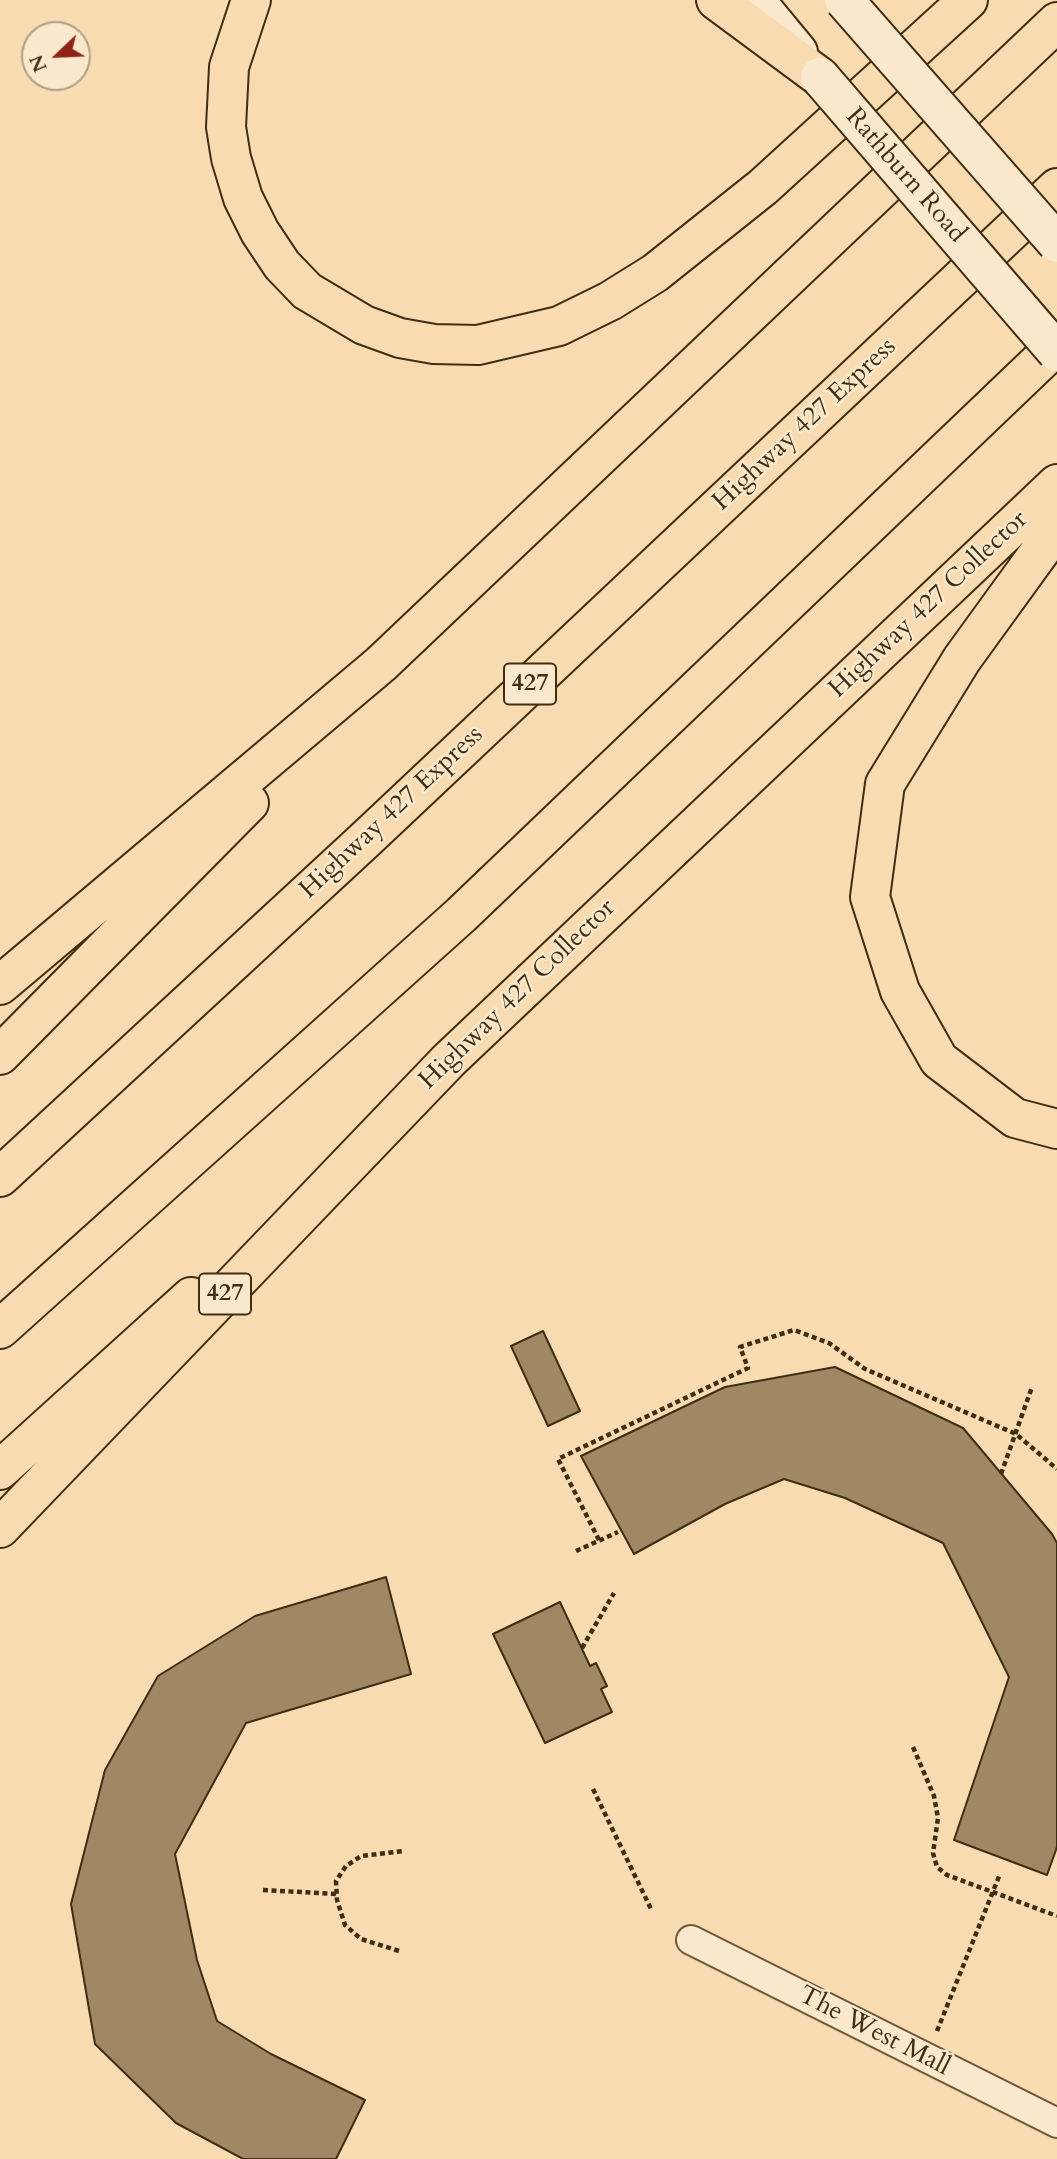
<!DOCTYPE html>
<html>
<head>
<meta charset="utf-8">
<style>
	body { margin:0 }
	#map { position:relative; width:1057px; height:2159px; overflow:hidden; background:#f8dbb0; font-family:Cardo,serif }
	canvas { display:block }
	.north { position:absolute; left:21px; top:21px; width:70px; height:70px; box-sizing:border-box; background:#fae8cc; border:2px solid #b09e82; border-radius:50%; rotate:247deg; font-size:19px; font-weight:700; line-height:28px; text-align:center; color:#402e12 }
	.north::after { content:''; display:block; margin:auto; width:24px; height:32px; background:#8f2418; clip-path:polygon(50% 0,100% 100%,50% 72%,0 100%) }
</style>
</head>
<body>
<div id="map">
<canvas width="1057" height="2159"></canvas>
<div class="north">N</div>
</div>
<script>
const c = document.querySelector('canvas').getContext('2d');
c.lineJoin = 'round';
function fillPath(path, color) {
  c.fillStyle = color;
  c.fill(path, 'evenodd');
}
function poly(rows) {
  const path = new Path2D();
  for (const r of rows) {
    path.moveTo(r[0], r[1]);
    for (let i = 2; i < r.length; i += 2) path.lineTo(r[i], r[i + 1]);
  }
  return path;
}
function trace(path, color, width, dash) {
  c.strokeStyle = color;
  c.lineWidth = width;
  c.lineCap = dash ? 'butt' : 'round';
  c.setLineDash(dash || []);
  c.stroke(path);
}
function drawText(font, color, halo, rows, align = 'center') {
  c.font = font + ' Cardo,serif';
  c.lineWidth = 5;
  c.setLineDash([]);
  c.textBaseline = 'middle';
  c.strokeStyle = halo;
  c.fillStyle = color;
  for (const [text, x, y, turn = 0] of rows) {
    c.save();
    c.translate(x, y);
    c.rotate((+turn || 0) * Math.PI / 180);
    c.textAlign = isNaN(turn) ? turn : align;
    if (halo) c.strokeText(text, 0, 0);
    c.fillText(text, 0, 0);
    c.restore();
  }
}
const building = poly([
	[543,1331,580,1411,548,1426,511,1346,543,1331],
	[835,1367,963,1428,1052,1534,1057,1543,1057,1847,1047,1875,954,1840,1009,1677,943,1543,845,1498,784,1479,725,1504,634,1554,581,1456,725,1387,835,1367],
	[386,1577,411,1674,246,1723,175,1854,197,1960,217,2021,271,2054,365,2100,336,2159,243,2159,176,2123,95,2044,71,1904,105,1770,158,1676,255,1616,386,1577],
	[560,1602,590,1666,596,1663,607,1686,601,1689,612,1712,545,1743,493,1634,560,1602]
]);
fillPath(building, '#a08864');
trace(building, '#402e12', 2);
const street = poly([
	[691,1940,1057,2123]
]);
const secondary = poly([
	[755,0,798,52]
]);
const highway = poly([
	[251,0,229,67,226,127,231,158,243,198,260,232,282,265,307,291,364,325,400,338,434,344,478,345,559,326,610,301,655,273,763,187,968,0],
	[716,0,820,77],
	[1057,528,962,659,885,784,870,897,900,991,939,1060,1015,1118,1057,1129],
	[0,985,381,664,1057,22],
	[0,1055,249,803],
	[0,1177,366,839,1057,188],
	[0,1329,461,915,1057,345],
	[0,1470,191,1297],
	[0,1528,449,1060,1057,484]
]);
trace(street, '#6e593a', 32);
trace(secondary, '#402e12', 42);
trace(highway, '#402e12', 42);
trace(poly([
	[1001,1474,1032,1387],
	[599,1540,558,1459,748,1368,740,1347,794,1330,829,1343,865,1369,1016,1434,1057,1469],
	[576,1551,618,1532],
	[582,1648,614,1593],
	[913,1747,934,1796,938,1818,933,1853,937,1867,947,1875,1057,1916],
	[593,1789,651,1909],
	[263,1890,337,1894],
	[399,1951,361,1939,345,1925,337,1900,336,1881,346,1866,361,1856,403,1851],
	[937,2031,1000,1874]
]), '#402e12', 4.5, [5, 3.5]);
trace(street, '#fae8cc', 28);
trace(secondary, '#fae8cc', 38);
trace(highway, '#f8dbb0', 38);
const secondaryBridge = poly([
	[844,0,1057,243],
	[820,77,1057,352]
]);
trace(secondaryBridge, '#402e12', 42, []);
trace(secondaryBridge, '#fae8cc', 38);
for (const [x, y, w] of [
	[530,684,52],
	[225,1294,52]
]) {
  const box = new Path2D();
  box.roundRect(x - w / 2, y - 20.5, w, 41, 5);
  c.fillStyle = '#fae8cc';
  c.fill(box);
  trace(box, '#402e12', 2);
}
drawText('bold 24px', '#402e12', null, [
	["427",530,684],
	["427",225,1294]
]);
drawText('26px', '#402e12', '#fae8cc', [
	["Rathburn Road",905,176,49],
	["Highway 427 Express",805,425,-43],
	["Highway 427 Collector",929,605,-43],
	["Highway 427 Express",392,813,-43],
	["Highway 427 Collector",518,995,-44],
	["The West Mall",874,2032,27]
]);
</script>
</body>
</html>
